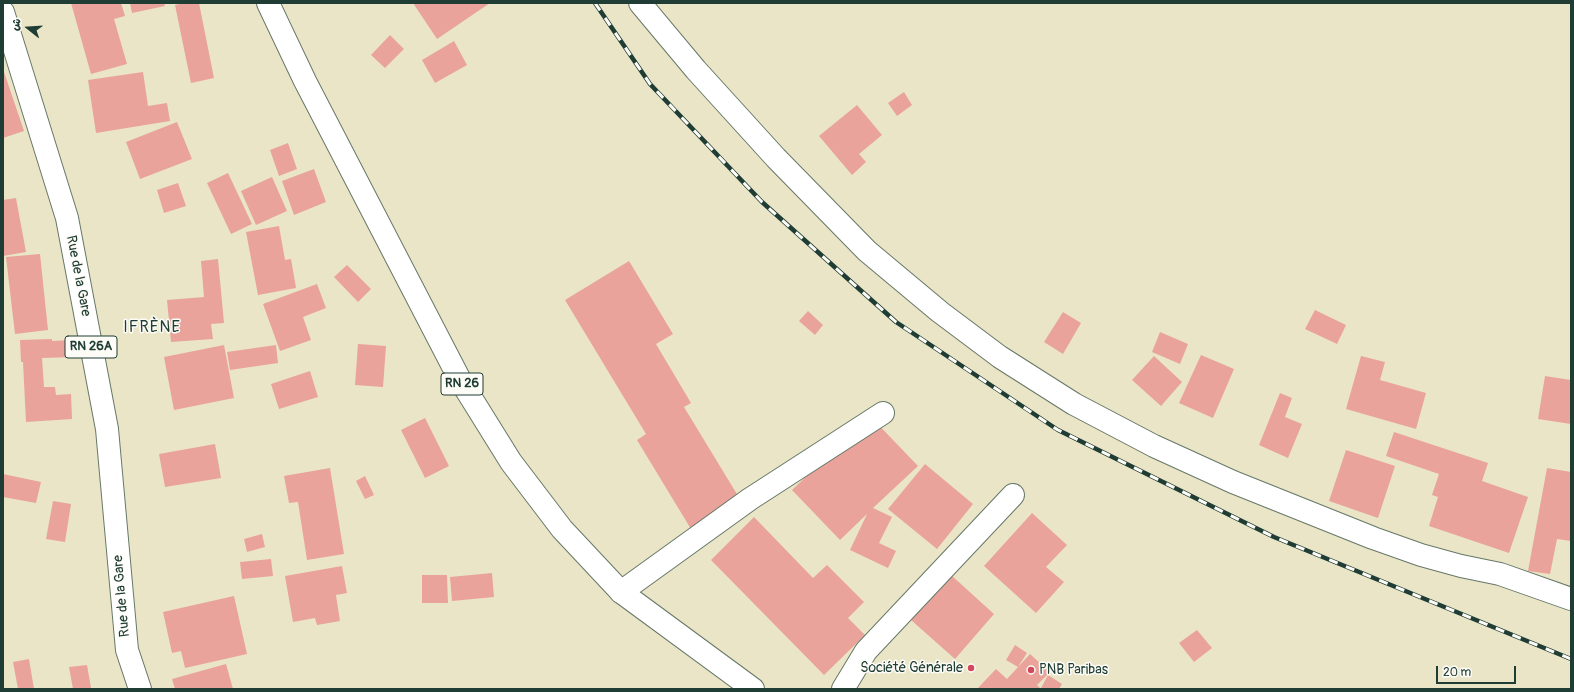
<!DOCTYPE html>
<html>
<head>
<meta charset="utf-8">
<style>
	body { margin:0 }
	#map { position:relative; width:1574px; height:692px; overflow:hidden; background:#eae5c7; font-family:Pangolin,"Playpen Sans Arabic",sans-serif }
	canvas { display:block }
	.frame { position:absolute; inset:0; border:4px solid #1f3d34; pointer-events:none }
	.north { position:absolute; left:8px; top:8px; width:40px; height:40px; -webkit-text-stroke:3px #fdfcf7; paint-order:stroke; rotate:287deg; font-size:11px; font-weight:700; line-height:16px; text-align:center; color:#1f3d34 }
	.north::after { content:''; display:block; margin:auto; width:14px; height:18px; background:#1f3d34; clip-path:polygon(50% 0,100% 100%,50% 72%,0 100%) }
	.scale { position:absolute; left:1436px; top:666px; width:80px; height:18px; box-sizing:border-box; border:2px solid #1f3d34; border-top:0; padding-left:5px; font-size:12px; line-height:14px; white-space:nowrap; color:#1f3d34; -webkit-text-stroke:3px #fdfcf7; paint-order:stroke }
</style>
</head>
<body>
<div id="map">
<canvas width="1574" height="692"></canvas>
<div class="frame"></div>
<div class="north">ش</div>
<div class="scale">20 m</div>
</div>
<script>
const c = document.querySelector('canvas').getContext('2d');
c.lineJoin = 'round';
function fillPath(path, color) {
  c.fillStyle = color;
  c.fill(path, 'evenodd');
}
function poly(rows) {
  const path = new Path2D();
  for (const r of rows) {
    path.moveTo(r[0], r[1]);
    for (let i = 2; i < r.length; i += 2) path.lineTo(r[i], r[i + 1]);
  }
  return path;
}
function trace(path, color, width, dash) {
  c.strokeStyle = color;
  c.lineWidth = width;
  c.lineCap = dash ? 'butt' : 'round';
  c.setLineDash(dash || []);
  c.stroke(path);
}
function drawText(font, color, halo, rows, align = 'center') {
  c.font = font + ' Pangolin,sans-serif';
  c.lineWidth = 3;
  c.setLineDash([]);
  c.textBaseline = 'middle';
  c.strokeStyle = halo;
  c.fillStyle = color;
  for (const [text, x, y, turn = 0] of rows) {
    c.save();
    c.translate(x, y);
    c.rotate((+turn || 0) * Math.PI / 180);
    c.textAlign = isNaN(turn) ? turn : align;
    if (halo) c.strokeText(text, 0, 0);
    c.fillText(text, 0, 0);
    c.restore();
  }
}
fillPath(poly([
	[71,3,121,3,125,16,114,19,127,64,91,74],
	[130,3,164,3,165,6,132,13],
	[184,3,199,3,214,78,191,83,175,5],
	[413,3,490,3,437,39],
	[390,35,404,49,385,68,371,55],
	[454,41,467,65,435,83,422,60],
	[3,69,24,131,3,138],
	[143,72,148,106,167,103,170,121,96,133,88,80],
	[904,92,912,105,897,116,888,103],
	[857,105,882,135,859,154,866,162,852,175,819,136],
	[177,122,192,159,140,179,126,142],
	[288,143,297,169,279,176,270,150],
	[314,169,326,202,294,215,282,181],
	[228,173,252,224,231,234,207,183],
	[272,177,287,211,256,225,241,191],
	[178,183,186,206,164,213,157,190],
	[16,198,26,252,3,256,3,233,4,233,3,200],
	[279,226,285,260,291,259,296,288,258,295,246,232],
	[40,254,48,330,15,334,6,257],
	[218,259,224,323,211,324,213,339,171,342,167,300,204,297,201,261],
	[629,261,673,334,656,344,691,403,684,407,746,509,697,539,637,440,646,434,565,300],
	[347,265,371,289,358,302,334,277],
	[317,284,326,308,303,317,311,340,280,351,263,304],
	[1315,310,1346,325,1337,344,1305,329],
	[808,311,823,325,815,335,799,321],
	[1063,312,1081,323,1063,354,1044,342],
	[1160,332,1188,344,1180,364,1152,352],
	[52,339,52,341,72,340,73,357,42,358,44,387,55,387,56,395,71,394,72,419,26,422,23,362,21,362,20,340],
	[358,344,386,346,383,387,355,385],
	[224,345,234,398,174,410,164,357],
	[276,345,278,363,230,370,227,352],
	[1201,355,1234,369,1213,418,1179,403],
	[1154,356,1182,382,1161,406,1132,380],
	[1361,356,1385,362,1380,380,1426,393,1416,429,1346,409],
	[310,371,318,397,279,409,271,384],
	[1545,376,1571,380,1571,424,1538,419],
	[1280,393,1292,398,1285,417,1302,424,1288,458,1259,445],
	[870,416,918,466,873,508,892,517,879,543,896,551,888,568,850,550,867,514,840,540,792,490],
	[425,418,449,466,425,478,401,430],
	[1394,432,1488,463,1482,481,1528,497,1509,553,1429,526,1438,497,1432,495,1439,474,1386,456],
	[215,444,221,478,165,487,159,454],
	[1346,450,1395,466,1378,518,1329,501],
	[925,464,973,504,937,549,888,509],
	[330,468,344,554,307,560,298,502,289,503,284,476],
	[1547,468,1571,472,1571,541,1557,539,1550,574,1528,571],
	[3,474,41,482,36,503,3,497],
	[365,476,374,495,365,499,356,481],
	[53,501,71,504,65,542,46,539],
	[1032,513,1067,545,1046,567,1064,582,1036,613,984,566],
	[754,517,813,578,827,565,864,602,848,618,865,635,824,675,711,560],
	[262,534,265,547,247,552,244,539],
	[271,559,273,576,242,579,240,562],
	[342,566,347,593,336,595,340,621,317,625,315,618,293,622,285,576],
	[492,573,494,597,452,601,450,577],
	[422,575,447,575,448,603,422,603],
	[951,575,994,614,955,659,911,620],
	[234,596,247,654,185,668,181,651,172,653,163,612],
	[1197,630,1212,648,1194,662,1179,643],
	[1015,645,1027,653,1018,667,1006,660],
	[1030,654,1050,672,1037,685,1041,689,977,689,996,669,1007,679],
	[29,659,34,689,18,689,13,662],
	[226,664,233,689,175,689,172,679],
	[87,665,91,688,73,689,69,667],
	[1048,675,1062,684,1059,689,1043,689,1041,688]
]), '#e9a39b');
const minor = poly([
	[640,3,696,70,776,158,867,251,940,312,1000,357,1074,404,1154,446,1233,482,1373,538,1421,555,1461,566,1500,574,1571,599],
	[621,592,750,499,883,413],
	[843,689,866,651,1013,495]
]);
const major = poly([
	[268,3,305,81,460,380,511,462,562,529,621,592,753,689],
	[3,12,67,218,107,429,127,650,140,689]
]);
trace(minor, '#667867', 24);
trace(major, '#667867', 24);
trace(minor, '#fff', 22);
trace(major, '#fff', 22);
const rail = poly([
	[595,3,650,84,762,202,896,322,1058,430,1274,537,1571,659]
]);
trace(rail, '#1f3d34', 4.5);
trace(rail, '#fdfcf7', 3, [9]);
for (const [x, y, r, color] of [
	[971,668,4,"#d1495b"],
	[1031,670,4,"#d1495b"]
]) {
  const dot = new Path2D();
  dot.arc(x, y, r, 0, 2 * Math.PI);
  c.fillStyle = color;
  c.fill(dot);
  trace(dot, '#fdfcf7', 1.5);
}
for (const [x, y, w] of [
	[91,347,52],
	[462,384,42]
]) {
  const box = new Path2D();
  box.roundRect(x - w / 2, y - 11, w, 22, 3);
  c.fillStyle = '#fdfcf7';
  c.fill(box);
  trace(box, '#1f3d34', 1);
}
drawText('bold 13px', '#1f3d34', null, [
	["RN 26A",91,347],
	["RN 26",462,384]
]);
drawText('14px', '#1f3d34', '#fdfcf7', [
	["Rue de la Gare",78,276,79],
	["Rue de la Gare",122,596,-95]
]);
drawText('14px', '#1f3d34', '#fdfcf7', [
	["Société Générale",963,668],
	["PNB Paribas",1039,670,"left"]
], 'right');
c.letterSpacing = '1px';
drawText('16px', '#1f3d34', '#fdfcf7', [
	["IFRÈNE",152,328]
]);
c.letterSpacing = '0px';
</script>
</body>
</html>
